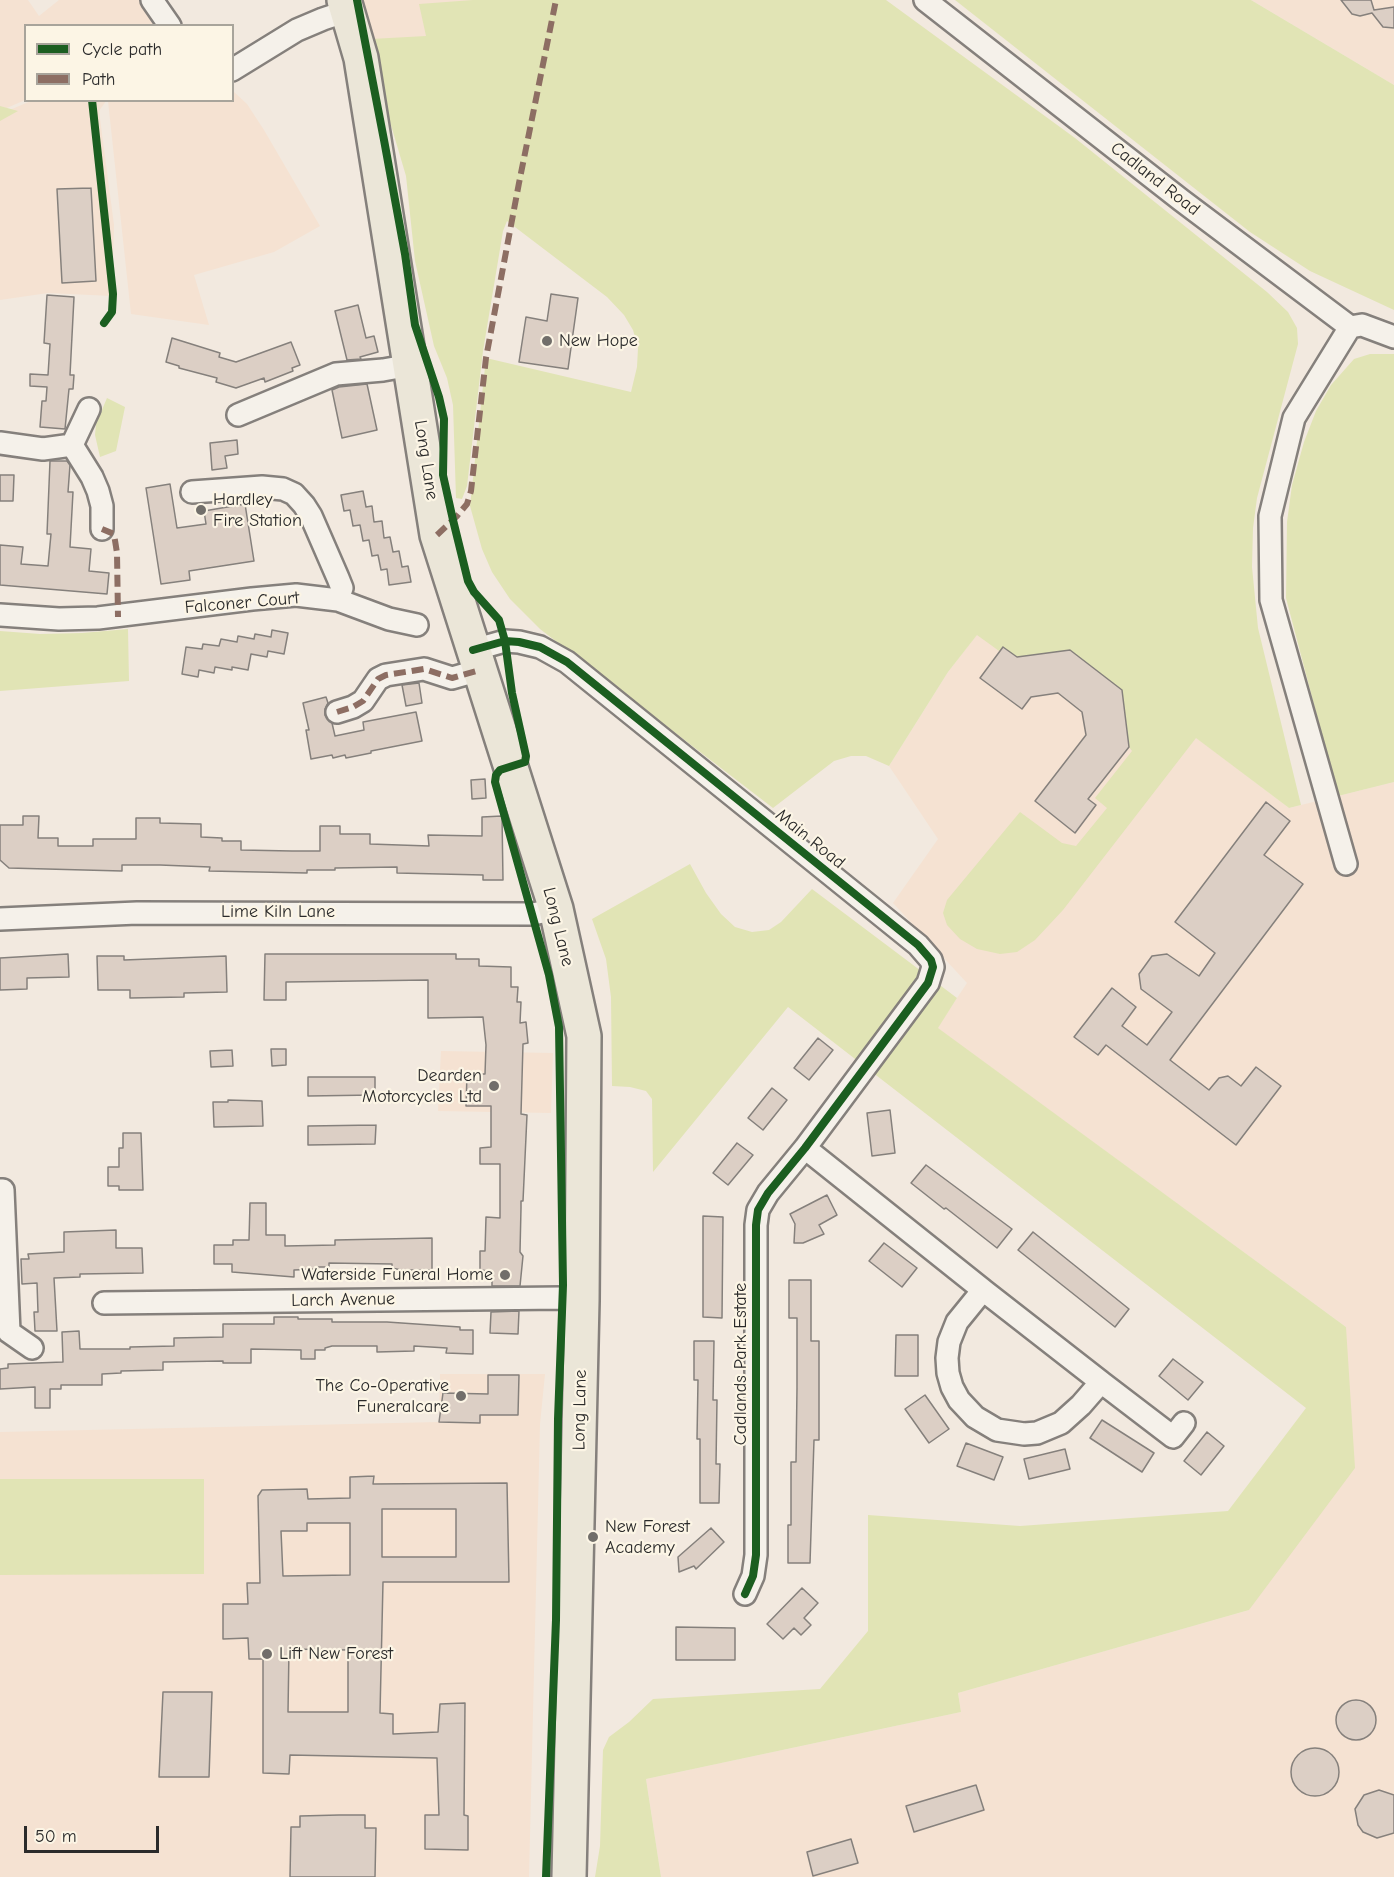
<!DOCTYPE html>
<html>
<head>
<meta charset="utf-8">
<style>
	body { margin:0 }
	#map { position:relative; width:1394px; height:1877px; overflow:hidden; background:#f2e9df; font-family:"Comic Neue",sans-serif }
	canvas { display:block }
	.legend { position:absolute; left:24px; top:24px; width:210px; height:78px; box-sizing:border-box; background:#fcf5e5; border:2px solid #a8a49b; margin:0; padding:8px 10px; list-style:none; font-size:18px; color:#2b2b2b }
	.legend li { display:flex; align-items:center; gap:12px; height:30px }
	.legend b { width:30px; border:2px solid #a8a49b }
	.scale { position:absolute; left:24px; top:1826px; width:135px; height:27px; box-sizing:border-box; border:3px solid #2b2b2b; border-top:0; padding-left:8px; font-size:18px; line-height:21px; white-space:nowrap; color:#2b2b2b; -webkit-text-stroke:4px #fcf5e5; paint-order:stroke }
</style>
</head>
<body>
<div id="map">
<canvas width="1394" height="1877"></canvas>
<ul class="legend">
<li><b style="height:8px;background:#1b5e20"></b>Cycle path</li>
<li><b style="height:8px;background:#8d6e63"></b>Path</li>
</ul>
<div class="scale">50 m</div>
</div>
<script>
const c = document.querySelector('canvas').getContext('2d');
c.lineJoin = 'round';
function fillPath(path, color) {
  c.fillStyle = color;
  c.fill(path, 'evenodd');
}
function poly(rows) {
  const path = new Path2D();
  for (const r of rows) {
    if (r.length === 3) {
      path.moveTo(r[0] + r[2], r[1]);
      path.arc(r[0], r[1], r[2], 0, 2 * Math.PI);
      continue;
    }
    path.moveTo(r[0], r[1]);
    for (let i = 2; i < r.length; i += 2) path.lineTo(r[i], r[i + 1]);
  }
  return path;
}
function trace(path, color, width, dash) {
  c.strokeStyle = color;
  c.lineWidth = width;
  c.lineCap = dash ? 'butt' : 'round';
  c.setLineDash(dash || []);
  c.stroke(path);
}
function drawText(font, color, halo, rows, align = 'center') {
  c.font = font + ' "Comic Neue",sans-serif';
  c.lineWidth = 4.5;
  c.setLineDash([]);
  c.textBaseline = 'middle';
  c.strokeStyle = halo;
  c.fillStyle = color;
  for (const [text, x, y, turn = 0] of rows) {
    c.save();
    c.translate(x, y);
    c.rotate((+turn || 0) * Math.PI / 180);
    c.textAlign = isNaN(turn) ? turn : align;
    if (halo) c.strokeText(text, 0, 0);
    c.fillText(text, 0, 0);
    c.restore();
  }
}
fillPath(poly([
	[0,0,28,0,39,16,59,0,143,0,163,25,26,26,25,100,0,111],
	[363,0,536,0,531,43,371,39],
	[1251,0,1394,0,1394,85],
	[233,91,247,104,264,130,320,226,274,252,194,275,209,325,131,314,108,101,232,100],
	[31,101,106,101,99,111,114,225,112,296,48,293,0,300,0,114],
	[1008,594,1289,808,1394,782,1394,1877,661,1877,646,1779,961,1712,958,1693,1249,1610,1346,1327,937,1028,967,983,893,903,938,839,889,766,948,672],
	[441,1051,553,1053,551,1113,438,1111],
	[440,1374,545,1374,540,1424,529,1877,0,1877,0,1432,439,1422]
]), '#f5e2d2');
fillPath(poly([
	[473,0,886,0,1075,138,1267,292,1288,312,1297,328,1298,344,1257,498,1253,528,1252,567,1258,628,1301,805,1289,808,1196,738,1063,910,1035,940,1017,952,1000,954,977,949,960,939,947,925,943,913,947,900,1020,812,1062,843,1076,846,1107,808,1095,798,1132,751,1129,747,1122,690,1070,650,1013,661,977,635,948,672,889,766,866,756,851,756,834,761,773,808,540,629,510,599,492,572,482,549,470,506,486,358,631,392,637,367,638,348,633,330,624,315,607,297,507,221,503,231,483,351,467,486,462,499,456,498,453,405,447,378,434,346,415,261,406,176,388,115,371,39,426,36,419,4],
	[955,0,1251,0,1394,85,1394,310,1310,271,1250,232],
	[0,106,18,111,0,121],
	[1370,354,1394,354,1394,782,1338,796,1286,598,1287,522,1292,485,1304,442,1316,411,1331,385,1354,359],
	[107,398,125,407,116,451,100,457,95,435,96,424],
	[128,629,129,681,0,691,0,631,40,634,82,633],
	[690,864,706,893,721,914,735,927,752,932,769,930,781,922,812,889,957,998,938,1028,1346,1327,1355,1468,1249,1610,958,1693,961,1712,646,1779,661,1877,595,1877,600,1846,603,1750,609,1737,629,1722,653,1699,820,1689,868,1631,868,1515,1020,1526,1228,1511,1306,1408,788,1007,653,1172,652,1099,646,1091,630,1087,612,1086,611,997,606,959,592,919],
	[0,1479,204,1479,204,1574,0,1575]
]), '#e1e4b5');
const building = poly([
	[1341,0,1371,0,1374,10,1394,7,1394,28,1383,27,1372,13,1360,16,1352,14,1341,0],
	[91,188,96,281,62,283,57,189,91,188],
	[551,294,578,298,568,369,519,362,526,317,547,321,551,294],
	[47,295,74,297,70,375,74,375,73,389,69,389,65,429,40,427,42,401,46,401,47,387,30,386,30,374,48,375,50,344,44,343,47,295],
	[358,305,366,338,374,336,378,352,360,357,361,359,347,360,335,311,358,305],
	[172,338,220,353,219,357,236,362,291,342,300,365,292,368,293,371,265,382,264,378,236,388,216,382,217,378,179,368,179,366,166,362,172,338],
	[367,384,377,430,342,438,332,390,339,387,367,384],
	[237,440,238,454,225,456,227,468,212,470,210,443,237,440],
	[50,461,67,461,70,465,68,492,73,492,70,547,91,549,89,571,109,573,107,594,0,585,0,545,23,547,21,564,48,566,51,534,47,534,50,461],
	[0,475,14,475,13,501,0,501,0,475],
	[170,484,177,528,206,524,204,511,245,504,254,561,189,571,190,580,161,584,146,488,170,484],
	[363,491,366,507,372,506,374,522,382,521,384,538,390,537,393,552,399,551,402,567,408,566,411,582,389,585,387,569,381,570,378,555,372,556,369,540,363,541,360,525,353,526,350,510,344,511,341,495,363,491],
	[272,630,288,633,284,654,268,651,267,657,251,654,248,670,232,667,232,670,215,667,214,673,199,670,198,677,182,674,186,647,202,649,203,644,219,646,221,639,237,642,238,636,254,639,255,634,271,637,272,630],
	[1003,647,1017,657,1070,650,1122,690,1129,747,1088,799,1096,805,1075,833,1035,801,1086,735,1082,712,1058,693,1031,697,1022,709,980,678,1003,647],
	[419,683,422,703,406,706,402,685,419,683],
	[326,697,328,703,325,709,325,715,332,723,335,736,364,730,363,722,416,712,422,741,371,751,371,753,346,758,345,755,333,758,332,755,311,759,306,730,309,730,303,703,326,697],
	[485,779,486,798,472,799,471,780,485,779],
	[1266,802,1290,821,1264,855,1303,884,1170,1060,1209,1090,1219,1078,1228,1076,1241,1086,1256,1067,1281,1086,1236,1145,1106,1045,1098,1055,1074,1037,1112,988,1136,1007,1122,1026,1147,1045,1172,1012,1141,989,1139,974,1152,956,1167,954,1199,976,1215,953,1175,922,1266,802],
	[23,816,39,816,38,838,58,838,58,846,93,846,93,839,136,839,136,818,160,818,160,823,201,824,201,837,222,838,222,841,241,841,241,850,292,851,320,851,320,826,340,826,340,834,370,834,370,844,429,846,428,835,482,836,482,817,502,816,503,880,483,880,483,875,397,873,397,867,335,868,335,870,307,870,307,873,209,871,210,867,160,865,122,865,122,871,9,868,0,860,0,825,23,825,23,816],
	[68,954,69,977,27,978,27,989,0,990,0,958,68,954],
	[265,954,456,954,456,959,479,959,479,966,511,967,511,987,518,987,517,1002,521,1002,520,1023,526,1022,528,1043,523,1044,521,1114,527,1115,523,1201,521,1201,521,1208,520,1252,523,1256,520,1286,492,1286,492,1279,488,1279,489,1271,480,1270,480,1251,485,1251,486,1217,500,1218,500,1164,480,1164,480,1148,491,1147,491,1106,466,1106,467,1074,485,1074,486,1045,483,1017,428,1018,428,980,286,982,286,1000,264,1000,265,954],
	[97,956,124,956,124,960,226,956,227,992,184,993,184,997,130,998,130,990,98,990,97,956],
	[818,1038,833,1050,809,1080,794,1068,818,1038],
	[271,1049,286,1049,286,1065,272,1066,271,1049],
	[232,1050,233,1066,211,1067,210,1051,232,1050],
	[308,1077,375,1077,375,1095,308,1096,308,1077],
	[772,1088,787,1100,763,1130,748,1118,772,1088],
	[228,1100,262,1101,263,1126,214,1127,213,1102,228,1102,228,1100],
	[890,1110,895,1153,872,1156,867,1113,890,1110],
	[376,1125,375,1144,308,1145,308,1126,376,1125],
	[123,1133,141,1133,143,1190,119,1190,119,1186,108,1186,108,1167,119,1167,119,1148,123,1148,123,1133],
	[737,1143,753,1155,728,1185,713,1173,737,1143],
	[926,1165,1012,1229,997,1248,946,1208,944,1209,911,1183,926,1165],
	[827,1195,837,1215,819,1225,824,1234,803,1243,794,1243,795,1224,790,1214,827,1195],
	[250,1203,266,1203,266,1235,285,1235,285,1246,335,1245,335,1240,432,1238,432,1270,401,1270,392,1268,392,1264,329,1263,329,1267,318,1267,318,1269,294,1270,294,1277,232,1272,232,1264,214,1264,214,1245,233,1245,233,1240,249,1240,250,1203],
	[703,1216,723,1217,722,1318,703,1317,703,1216],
	[116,1230,116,1248,142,1248,143,1273,80,1274,80,1277,54,1278,57,1331,35,1331,34,1312,38,1312,37,1283,22,1284,21,1259,29,1259,28,1254,64,1252,64,1232,116,1230],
	[1033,1232,1129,1309,1115,1327,1018,1250,1033,1232],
	[884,1243,917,1268,902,1287,869,1261,884,1243],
	[789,1280,811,1280,811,1341,819,1341,819,1440,814,1440,810,1563,788,1563,788,1525,791,1525,791,1462,796,1462,797,1388,797,1318,789,1318,789,1280],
	[519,1311,518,1334,490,1333,491,1312,519,1311],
	[274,1317,298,1317,298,1319,332,1319,332,1322,387,1322,460,1327,460,1330,473,1330,473,1354,446,1353,447,1348,414,1346,414,1351,377,1352,377,1346,332,1346,325,1348,325,1350,315,1350,315,1359,301,1359,301,1350,251,1349,251,1363,223,1363,223,1361,163,1362,163,1370,121,1371,121,1373,102,1374,102,1385,61,1385,61,1389,50,1389,50,1408,35,1408,35,1387,0,1389,0,1369,8,1368,8,1364,63,1362,62,1332,79,1331,80,1349,130,1349,130,1347,174,1346,174,1338,223,1337,223,1324,274,1324,274,1317],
	[896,1335,918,1335,918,1376,895,1376,896,1335],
	[694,1341,714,1341,713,1400,717,1400,716,1464,720,1464,719,1503,700,1503,700,1439,697,1439,698,1380,694,1380,694,1341],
	[1173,1359,1203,1382,1188,1400,1159,1376,1173,1359],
	[488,1375,519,1375,518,1415,480,1415,480,1423,439,1422,443,1393,488,1394,488,1375],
	[925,1395,949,1429,929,1443,905,1409,925,1395],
	[1102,1420,1154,1453,1142,1472,1090,1438,1102,1420],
	[1207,1432,1224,1446,1201,1475,1184,1461,1207,1432],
	[966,1443,1003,1457,994,1480,957,1466,966,1443],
	[1065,1449,1070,1469,1029,1479,1024,1459,1065,1449],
	[374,1476,373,1484,507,1483,509,1582,383,1582,380,1713,393,1714,393,1734,438,1732,440,1704,465,1703,464,1815,468,1816,468,1850,425,1849,425,1815,439,1815,437,1758,290,1755,289,1774,263,1773,263,1659,249,1659,248,1638,223,1639,223,1604,248,1604,247,1583,260,1583,258,1496,262,1490,307,1489,308,1499,350,1498,350,1477,374,1476],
	[382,1509,456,1509,456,1557,382,1557,382,1509],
	[307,1523,350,1523,350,1575,283,1576,281,1531,307,1531,307,1523],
	[289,1649,348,1650,348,1712,288,1712,289,1649],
	[711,1528,724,1542,696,1569,694,1566,679,1572,678,1557,711,1528],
	[802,1588,818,1603,804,1618,811,1625,801,1635,794,1628,783,1639,767,1624,802,1588],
	[676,1627,735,1628,735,1660,676,1660,676,1627],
	[163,1692,212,1692,209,1777,159,1777,163,1692],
	[1356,1720,20],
	[1315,1772,24],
	[976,1785,984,1810,914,1832,906,1806,976,1785],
	[1379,1790,1394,1795,1394,1833,1377,1838,1363,1832,1358,1825,1355,1809,1364,1795,1379,1790],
	[339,1815,365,1815,365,1828,376,1828,375,1877,290,1877,291,1827,300,1827,300,1816,339,1815],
	[851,1839,858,1863,813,1876,807,1852,851,1839]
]);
fillPath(building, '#dccfc5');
trace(building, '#85807c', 1.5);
const street = poly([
	[152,0,170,26],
	[925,0,1181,200,1350,327,1362,325,1394,337],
	[232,70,297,30,323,19,347,11],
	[89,409,72,445,92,477,98,491,102,506,102,529],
	[238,415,336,374,383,370,411,365],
	[0,443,43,449,72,445],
	[192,492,262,487,283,489,294,494,304,505,311,516,338,578,342,588,338,600],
	[0,615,59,619,98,618,252,599,296,595,338,600,389,619,417,625],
	[473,650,505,641,519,642,540,647,567,662,918,945,931,960,933,967,928,983,805,1148,768,1193,758,1210,756,1225,756,1555,753,1576,745,1594],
	[337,712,353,707,363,701,378,679,386,675,424,669,452,678,480,670],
	[1346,864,1271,600,1270,516,1294,418,1350,327],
	[0,919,137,913,533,914,556,909],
	[805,1148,983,1290,957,1322,949,1342,947,1358,948,1373,952,1387,959,1400,975,1417,997,1430,1024,1434,1037,1433,1061,1423,1081,1405,1101,1382,983,1290],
	[0,1190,3,1190,9,1332],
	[104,1303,562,1298,582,1301],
	[9,1332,32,1348],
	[1101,1382,1173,1437,1184,1423]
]);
const primary = poly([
	[344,0,361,58,437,535,556,909,584,1036,582,1301,569,1877]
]);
trace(street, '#85807c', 26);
trace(primary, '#85807c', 38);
trace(street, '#f5f1ea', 21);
trace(primary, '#ebe6d8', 33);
trace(poly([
	[102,529,114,534,117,553,118,617],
	[437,535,457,516,467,504,471,491,486,358,519,183,556,0],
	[337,712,353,707,363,701,378,679,386,675,424,669,452,678,480,670]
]), '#8d6e63', 6, [12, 6]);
trace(poly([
	[357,0,384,140,405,254,415,325,439,397,444,419,443,475,453,520,468,581,474,592,499,620,505,641,512,693,526,756,525,762,500,770,496,775,495,782,549,975,559,1027,563,1285,558,1419,556,1620,546,1877],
	[92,100,113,294,112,312,104,323],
	[473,650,505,641,519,642,540,647,567,662,918,945,931,960,933,967,928,983,805,1148,768,1193,758,1210,756,1225,756,1555,753,1576,745,1594]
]), '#1b5e20', 8);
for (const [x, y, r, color] of [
	[547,341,6,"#716e6a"],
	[201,510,6,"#716e6a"],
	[494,1086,6,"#716e6a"],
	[505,1275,6,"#716e6a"],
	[461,1396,6,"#716e6a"],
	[593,1537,6,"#716e6a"],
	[267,1654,6,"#716e6a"]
]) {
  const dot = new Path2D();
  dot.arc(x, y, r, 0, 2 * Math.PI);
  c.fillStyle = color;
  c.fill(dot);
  trace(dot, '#fcf5e5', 2);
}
drawText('18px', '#2b2b2b', '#fcf5e5', [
	["Cadland Road",1155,179,38],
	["Long Lane",426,460,81],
	["Falconer Court",242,603,-5],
	["Main Road",810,839,39],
	["Lime Kiln Lane",278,912],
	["Long Lane",558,927,76],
	["Larch Avenue",343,1300,-1],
	["Cadlands Park Estate",741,1364,-90],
	["Long Lane",580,1410,-89]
]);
drawText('18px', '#2b2b2b', '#fcf5e5', [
	["New Hope",559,341],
	["Hardley",213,500],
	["Fire Station",213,521],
	["Dearden",482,1076,"right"],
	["Motorcycles Ltd",482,1097,"right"],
	["Waterside Funeral Home",493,1275,"right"],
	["The Co-Operative",449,1386,"right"],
	["Funeralcare",449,1407,"right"],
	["New Forest",605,1527],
	["Academy",605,1548],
	["Lift New Forest",279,1654]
], 'left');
</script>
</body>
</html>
